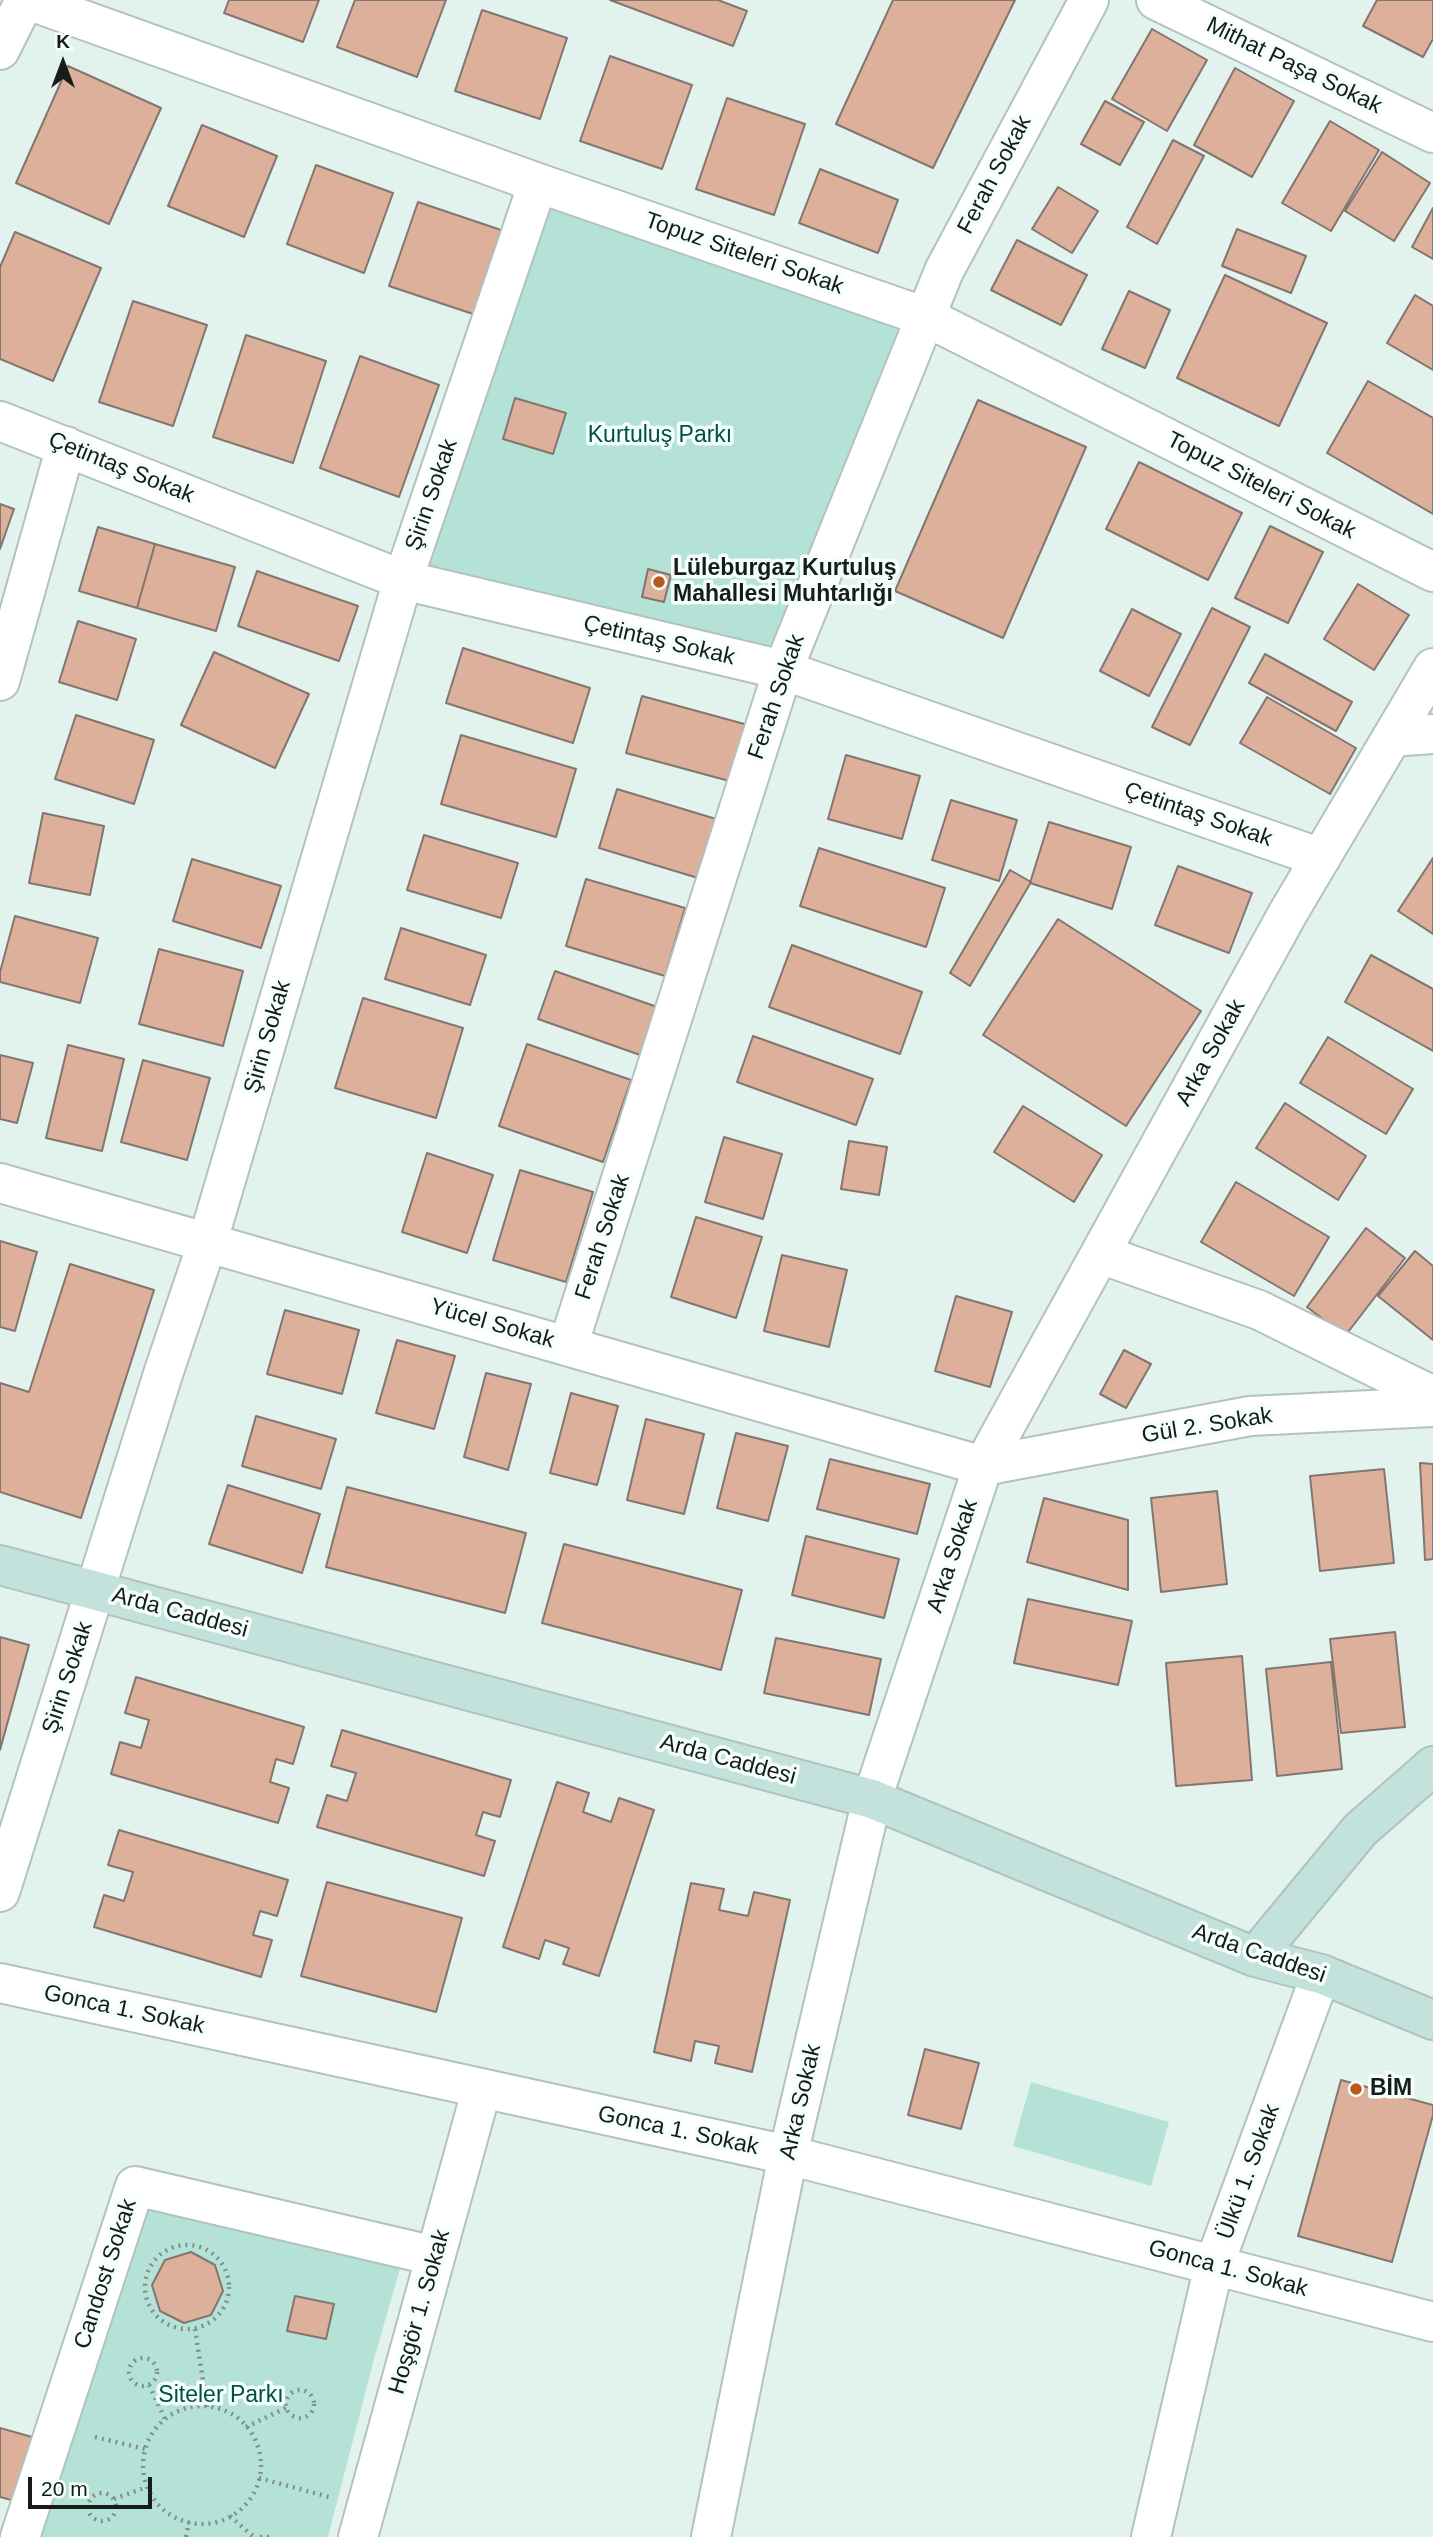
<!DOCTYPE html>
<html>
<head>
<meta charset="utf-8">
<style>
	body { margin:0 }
	#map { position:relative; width:1433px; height:2537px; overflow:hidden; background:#e2f3ee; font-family:Helvetica,sans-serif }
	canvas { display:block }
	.north { position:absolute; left:28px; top:28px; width:70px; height:70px; -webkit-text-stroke:5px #f4fffc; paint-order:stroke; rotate:0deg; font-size:19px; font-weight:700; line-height:28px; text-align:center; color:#161c1a }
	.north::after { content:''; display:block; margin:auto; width:24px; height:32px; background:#161c1a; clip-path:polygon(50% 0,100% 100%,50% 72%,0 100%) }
	.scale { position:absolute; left:28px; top:2477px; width:124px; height:32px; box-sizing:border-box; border:4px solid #161c1a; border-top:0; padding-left:9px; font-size:21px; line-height:24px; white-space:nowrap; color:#161c1a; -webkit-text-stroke:5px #f4fffc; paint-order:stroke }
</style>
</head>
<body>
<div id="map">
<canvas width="1433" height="2537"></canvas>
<div class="north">K</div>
<div class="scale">20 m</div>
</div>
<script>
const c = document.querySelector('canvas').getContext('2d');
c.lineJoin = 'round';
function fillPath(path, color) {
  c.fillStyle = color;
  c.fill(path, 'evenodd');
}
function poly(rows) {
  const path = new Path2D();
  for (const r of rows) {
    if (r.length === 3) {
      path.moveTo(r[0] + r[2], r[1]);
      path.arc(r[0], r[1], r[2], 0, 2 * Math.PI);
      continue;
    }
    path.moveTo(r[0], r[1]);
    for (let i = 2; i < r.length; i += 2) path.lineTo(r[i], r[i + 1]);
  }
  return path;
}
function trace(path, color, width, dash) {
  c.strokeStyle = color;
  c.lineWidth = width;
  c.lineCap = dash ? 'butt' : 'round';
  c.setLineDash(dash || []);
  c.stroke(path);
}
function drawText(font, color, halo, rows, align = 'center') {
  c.font = font + ' Helvetica,sans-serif';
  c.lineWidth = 7;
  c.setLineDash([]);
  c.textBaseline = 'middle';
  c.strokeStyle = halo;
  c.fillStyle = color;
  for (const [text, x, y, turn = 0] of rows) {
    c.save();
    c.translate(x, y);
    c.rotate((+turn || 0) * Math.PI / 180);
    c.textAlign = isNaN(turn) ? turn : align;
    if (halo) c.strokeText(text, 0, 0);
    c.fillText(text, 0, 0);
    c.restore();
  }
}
fillPath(poly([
	[545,205,900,324,771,650,425,566],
	[1031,2082,1169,2122,1151,2186,1013,2146],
	[140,2201,401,2265,374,2359,328,2537,43,2537,34,2535]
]), '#b5e2d7');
const building = poly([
	[229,0,319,0,303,42,224,13,229,0],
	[355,0,446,0,417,77,337,47,355,0],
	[610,0,718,0,747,11,733,46,610,0],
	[893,0,1015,0,933,168,836,124,893,0],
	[1377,0,1433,0,1433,39,1423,57,1363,26,1377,0],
	[482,10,567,38,540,119,455,91,482,10],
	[1152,29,1207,60,1167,131,1112,99,1152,29],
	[610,56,692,85,662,169,580,141,610,56],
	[68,66,161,108,109,224,16,183,68,66],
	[1235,68,1294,101,1252,177,1194,145,1235,68],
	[727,98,805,124,774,215,696,189,727,98],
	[1105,101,1144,122,1120,165,1081,144,1105,101],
	[1330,121,1379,150,1331,231,1282,203,1330,121],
	[202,125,277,156,244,237,168,206,202,125],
	[1173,140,1204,156,1157,244,1127,227,1173,140],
	[1382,152,1430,183,1394,241,1345,211,1382,152],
	[316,165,393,193,364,273,287,244,316,165],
	[820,169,898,200,878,253,799,223,820,169],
	[1058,187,1098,211,1072,253,1032,229,1058,187],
	[418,202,501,230,473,314,389,286,418,202],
	[1433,208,1433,259,1412,247,1433,208],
	[1237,229,1306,256,1291,293,1222,266,1237,229],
	[15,232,101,268,53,381,0,359,0,267,15,232],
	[1017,240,1087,275,1061,325,991,290,1017,240],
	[1225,275,1327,323,1279,426,1177,378,1225,275],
	[1129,291,1170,310,1145,368,1102,349,1129,291],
	[1415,295,1433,306,1433,370,1387,343,1415,295],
	[133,301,207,325,173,426,99,402,133,301],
	[246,335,326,361,293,463,213,437,246,335],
	[360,356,439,385,399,497,320,468,360,356],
	[1368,381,1433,418,1433,514,1327,453,1368,381],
	[515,398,566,413,553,454,503,439,515,398],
	[978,400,1086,447,1003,638,895,591,978,400],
	[1139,462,1242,513,1208,580,1106,529,1139,462],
	[0,504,14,509,0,549,0,504],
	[1270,526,1323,552,1288,623,1235,598,1270,526],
	[98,527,155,544,137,608,79,591,98,527],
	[155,544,235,567,216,631,137,608,155,544],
	[648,569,671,575,664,602,642,597,648,569],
	[257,571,358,606,339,661,238,626,257,571],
	[1358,584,1409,615,1374,670,1324,639,1358,584],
	[1212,608,1250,627,1190,745,1152,727,1212,608],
	[1132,609,1181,634,1149,696,1100,671,1132,609],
	[78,621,136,639,117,700,59,682,78,621],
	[463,648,590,688,573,743,446,703,463,648],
	[214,652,309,694,275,768,181,725,214,652],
	[1265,654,1352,702,1336,731,1249,683,1265,654],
	[642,696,748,725,733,782,626,753,642,696],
	[1267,697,1356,748,1330,794,1240,743,1267,697],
	[76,715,154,740,134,804,55,779,76,715],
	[461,735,576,769,556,837,441,804,461,735],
	[846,755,920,776,902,839,828,819,846,755],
	[617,789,716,819,698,878,599,848,617,789],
	[951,800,1017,820,999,881,932,860,951,800],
	[43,813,104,826,90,895,29,883,43,813],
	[1049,822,1131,847,1112,909,1030,883,1049,822],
	[424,835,518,863,501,918,407,890,424,835],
	[819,848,945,888,926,947,800,906,819,848],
	[1433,858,1433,934,1398,911,1433,858],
	[192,859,281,886,261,948,173,921,192,859],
	[1178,866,1252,893,1229,953,1155,925,1178,866],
	[1010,870,1031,882,970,986,950,973,1010,870],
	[586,879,685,908,665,976,566,946,586,879],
	[15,916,98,938,80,1003,0,982,0,972,15,916],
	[1058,919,1201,1011,1126,1126,983,1035,1058,919],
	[401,928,486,955,470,1005,385,979,401,928],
	[792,945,922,992,900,1054,769,1007,792,945],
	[159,949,243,971,223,1046,139,1024,159,949],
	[1371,955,1433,989,1433,1051,1345,1002,1371,955],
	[555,971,660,1008,643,1056,538,1019,555,971],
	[363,998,463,1028,436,1118,335,1088,363,998],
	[753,1036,873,1079,856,1125,737,1082,753,1036],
	[1328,1037,1413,1089,1386,1134,1300,1083,1328,1037],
	[527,1044,631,1080,603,1162,499,1126,527,1044],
	[68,1045,124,1059,102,1151,46,1138,68,1045],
	[0,1055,33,1063,17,1123,0,1119,0,1055],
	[143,1060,210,1078,187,1160,121,1142,143,1060],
	[1285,1103,1366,1156,1338,1200,1256,1148,1285,1103],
	[1023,1106,1102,1155,1074,1202,994,1152,1023,1106],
	[724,1137,782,1154,763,1219,705,1202,724,1137],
	[849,1141,887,1147,879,1195,841,1189,849,1141],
	[427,1153,493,1175,467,1253,402,1232,427,1153],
	[520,1170,593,1192,566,1282,493,1260,520,1170],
	[1236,1182,1329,1237,1294,1296,1201,1242,1236,1182],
	[696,1217,762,1237,736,1318,671,1297,696,1217],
	[1366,1228,1405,1258,1345,1336,1307,1307,1366,1228],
	[0,1241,37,1252,15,1331,0,1327,0,1241],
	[1415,1251,1433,1266,1433,1340,1378,1296,1415,1251],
	[782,1255,847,1270,829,1347,764,1331,782,1255],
	[70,1264,154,1290,81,1518,0,1492,0,1383,29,1392,70,1264],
	[956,1296,1012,1312,990,1387,935,1371,956,1296],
	[285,1310,359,1330,342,1394,267,1374,285,1310],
	[397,1340,455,1356,434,1429,376,1413,397,1340],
	[1124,1350,1151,1364,1126,1408,1100,1394,1124,1350],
	[486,1373,531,1384,508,1470,464,1457,486,1373],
	[571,1393,618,1406,597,1485,550,1473,571,1393],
	[256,1416,336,1439,321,1489,242,1466,256,1416],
	[646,1419,704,1434,684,1514,627,1500,646,1419],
	[736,1433,788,1446,768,1521,717,1508,736,1433],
	[830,1459,930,1484,917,1534,817,1509,830,1459],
	[1420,1463,1433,1464,1433,1559,1425,1560,1420,1463],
	[1384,1469,1394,1563,1320,1571,1310,1476,1384,1469],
	[228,1485,320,1514,302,1573,209,1544,228,1485],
	[347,1487,526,1533,505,1613,326,1567,347,1487],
	[1217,1491,1227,1584,1161,1592,1151,1498,1217,1491],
	[1044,1498,1128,1520,1128,1590,1027,1562,1044,1498],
	[806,1536,899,1559,884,1618,792,1595,806,1536],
	[564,1544,742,1590,721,1670,542,1623,564,1544],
	[1028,1599,1132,1621,1118,1685,1014,1663,1028,1599],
	[1395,1632,1405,1727,1341,1733,1330,1639,1395,1632],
	[0,1637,29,1645,0,1750,0,1637],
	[776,1638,881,1659,869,1715,764,1693,776,1638],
	[1242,1656,1252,1780,1176,1786,1166,1663,1242,1656],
	[1331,1662,1342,1769,1277,1776,1266,1669,1331,1662],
	[136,1677,304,1727,293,1764,276,1759,270,1782,289,1788,278,1823,111,1774,120,1742,141,1748,149,1720,125,1713,136,1677],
	[342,1730,511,1780,500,1817,483,1812,476,1835,495,1841,484,1876,317,1827,327,1795,347,1801,356,1773,331,1766,342,1730],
	[557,1782,589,1793,583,1812,611,1822,619,1798,654,1810,599,1976,563,1964,569,1948,545,1940,539,1959,503,1947,557,1782],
	[119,1830,288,1880,277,1916,260,1911,253,1935,272,1940,261,1977,94,1927,104,1895,124,1901,133,1872,108,1865,119,1830],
	[327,1882,462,1918,436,2012,301,1976,327,1882],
	[691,1883,724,1889,719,1910,748,1916,754,1892,790,1900,752,2072,715,2063,719,2046,695,2041,691,2061,654,2052,691,1883],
	[925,2049,979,2063,961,2129,908,2115,925,2049],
	[1341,2080,1433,2105,1433,2115,1392,2262,1298,2236,1341,2080],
	[191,2252,215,2265,223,2291,211,2315,184,2323,160,2311,152,2285,165,2260,191,2252],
	[295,2296,334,2304,326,2339,287,2331,295,2296],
	[0,2428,32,2437,15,2501,0,2497,0,2428]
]);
fillPath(building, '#dcb09a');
trace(building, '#83756f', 2);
const street = poly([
	[28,0,538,183,926,317,1433,572],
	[1156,0,1433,133],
	[0,50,25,0],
	[0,421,403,580,783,670,1321,858],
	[0,681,66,446],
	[1392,737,1433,734],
	[0,1183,983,1466,1250,1416,1433,1407],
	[1100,1254,1259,1310,1433,1396],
	[568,1346,783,670,944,271,1089,0],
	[0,1892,164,1371,207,1244,403,580,538,183],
	[0,1983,788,2155,1433,2322],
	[20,2537,135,2186,435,2256],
	[358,2537,482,2088],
	[711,2537,788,2155,872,1799,983,1466,1288,913,1433,668],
	[1151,2537,1214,2265,1321,1974]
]);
const secondary = poly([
	[0,1565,872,1799,1255,1957,1321,1974,1433,2020],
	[1255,1957,1360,1830,1433,1766]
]);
trace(street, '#b2c3bf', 42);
trace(secondary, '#b2c3bf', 42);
trace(poly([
	[187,2287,42],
	[195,2329,207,2407],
	[143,2372,14],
	[149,2385,165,2419],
	[300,2404,14],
	[202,2465,59],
	[246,2427,286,2408],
	[95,2437,145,2449],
	[259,2478,329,2497],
	[102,2507,14],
	[114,2499,147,2487],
	[230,2516,254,2537],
	[186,2537,189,2522],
	[260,2537,274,2537]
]), '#828e8a', 4.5, [2, 5]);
trace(street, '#fff', 38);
trace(secondary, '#c4e2dc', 38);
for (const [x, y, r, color] of [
	[659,582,7,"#bb591d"],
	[1356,2089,7,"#bb591d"]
]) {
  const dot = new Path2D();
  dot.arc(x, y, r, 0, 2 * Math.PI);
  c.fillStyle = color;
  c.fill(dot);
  trace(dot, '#f4fffc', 2.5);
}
drawText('23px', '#161c1a', '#f4fffc', [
	["Mithat Paşa Sokak",1294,66,26],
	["Ferah Sokak",995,175,-62],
	["Topuz Siteleri Sokak",744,254,19],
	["Çetintaş Sokak",121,468,22],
	["Topuz Siteleri Sokak",1261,486,27],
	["Şirin Sokak",432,495,-71],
	["Çetintaş Sokak",659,641,13],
	["Ferah Sokak",777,697,-71],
	["Çetintaş Sokak",1198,815,19],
	["Şirin Sokak",268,1037,-74],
	["Arka Sokak",1211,1053,-61],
	["Ferah Sokak",603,1237,-72],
	["Yücel Sokak",492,1324,16],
	["Gül 2. Sokak",1207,1426,-9],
	["Arka Sokak",953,1556,-72],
	["Arda Caddesi",180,1613,15],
	["Şirin Sokak",68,1678,-72],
	["Arda Caddesi",728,1760,15],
	["Arda Caddesi",1259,1954,19],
	["Gonca 1. Sokak",124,2010,12],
	["Arka Sokak",801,2102,-77],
	["Gonca 1. Sokak",678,2131,12],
	["Ülkü 1. Sokak",1249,2172,-70],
	["Gonca 1. Sokak",1228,2269,15],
	["Candost Sokak",106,2274,-72],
	["Hoşgör 1. Sokak",420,2312,-74]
]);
drawText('23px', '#005043', '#f4fffc', [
	["Kurtuluş Parkı",660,436],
	["Siteler Parkı",221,2396]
]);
drawText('bold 23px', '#161c1a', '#f4fffc', [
	["Lüleburgaz Kurtuluş",673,569],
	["Mahallesi Muhtarlığı",673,595],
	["BİM",1370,2089]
], 'left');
</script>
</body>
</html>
